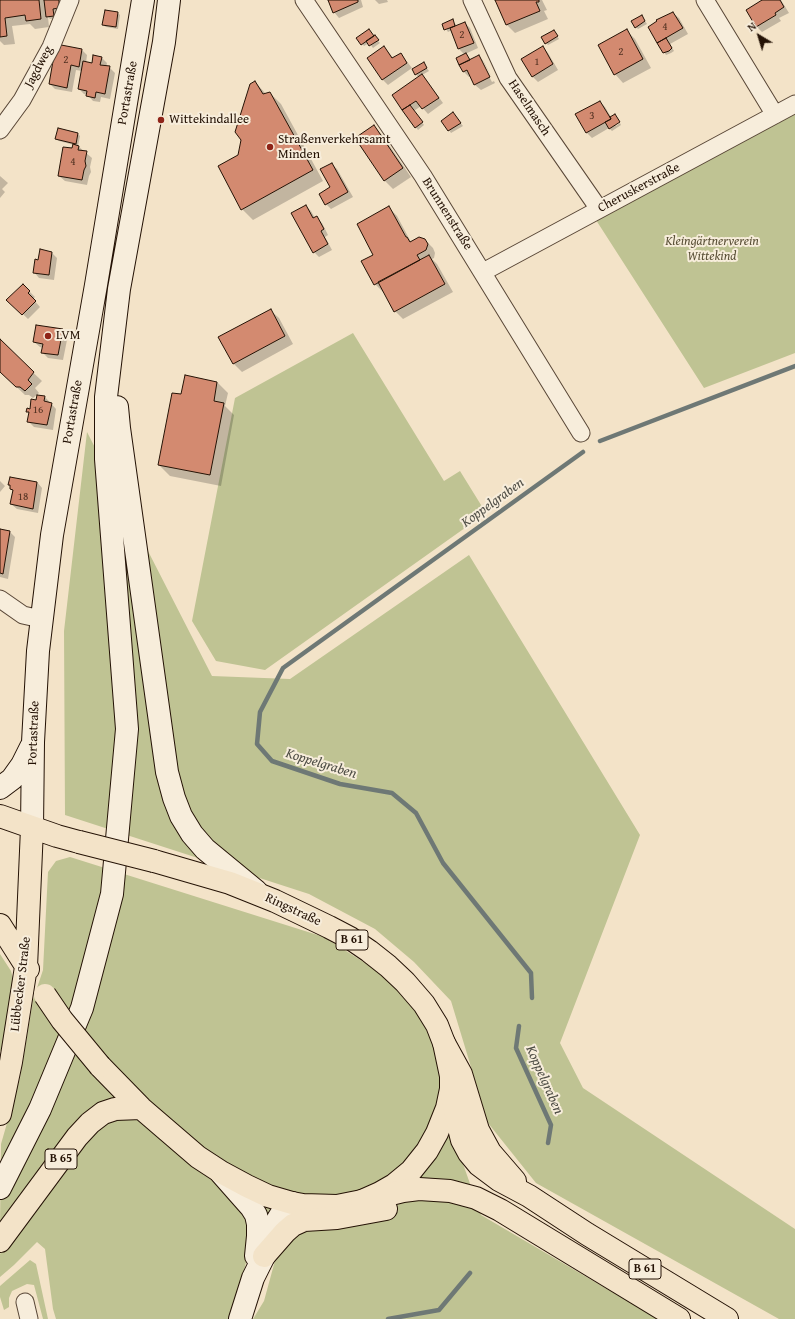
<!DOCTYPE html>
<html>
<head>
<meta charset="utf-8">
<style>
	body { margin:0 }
	#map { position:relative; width:795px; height:1319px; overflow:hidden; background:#f3e3c8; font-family:"Gentium Book Plus",serif }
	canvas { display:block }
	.north { position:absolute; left:739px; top:16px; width:40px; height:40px; -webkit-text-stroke:3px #f7eddb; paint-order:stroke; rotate:322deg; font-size:11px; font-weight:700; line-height:16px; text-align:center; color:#241205 }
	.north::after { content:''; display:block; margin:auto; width:14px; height:18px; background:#241205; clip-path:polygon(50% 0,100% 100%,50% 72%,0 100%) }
</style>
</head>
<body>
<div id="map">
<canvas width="795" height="1319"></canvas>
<div class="north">N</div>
</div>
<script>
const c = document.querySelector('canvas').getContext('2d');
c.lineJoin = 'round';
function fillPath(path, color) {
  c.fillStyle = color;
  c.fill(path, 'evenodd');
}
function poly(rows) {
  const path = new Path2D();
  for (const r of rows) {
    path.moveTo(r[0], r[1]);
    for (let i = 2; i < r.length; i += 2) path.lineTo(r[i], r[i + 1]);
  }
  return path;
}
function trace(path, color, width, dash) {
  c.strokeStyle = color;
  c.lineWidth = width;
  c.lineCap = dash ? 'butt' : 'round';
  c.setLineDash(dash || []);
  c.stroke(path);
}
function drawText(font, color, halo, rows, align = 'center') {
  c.font = font + ' "Gentium Book Plus",serif';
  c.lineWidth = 4;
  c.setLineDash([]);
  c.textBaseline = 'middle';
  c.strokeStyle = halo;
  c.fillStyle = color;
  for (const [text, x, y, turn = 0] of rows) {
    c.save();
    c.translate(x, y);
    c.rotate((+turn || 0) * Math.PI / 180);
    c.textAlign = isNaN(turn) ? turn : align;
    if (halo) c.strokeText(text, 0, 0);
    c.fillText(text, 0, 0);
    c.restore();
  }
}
fillPath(poly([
	[795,109,795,353,704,388,596,220],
	[353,333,444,481,460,471,486,513,265,670,216,661,192,621,235,398],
	[87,432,212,676,290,679,469,555,640,835,560,1043,583,1088,795,1229,795,1319,779,1319,536,1183,488,1123,451,1001,414,962,375,929,309,894,65,815,64,631],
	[70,857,324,937,384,975,417,1012,441,1058,449,1124,481,1215,658,1319,253,1319,264,1301,276,1257,252,1240,231,1319,56,1319,53,1309,45,1249,37,1242,14,1265,0,1277,0,1254,8,1242,0,1226,1,1144,20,1078,33,1000,43,970,48,872,56,861],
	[0,954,11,971,14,982,5,1048,0,1051],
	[30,1260,36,1264,48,1319,43,1319,34,1285,27,1284,12,1291,9,1298,9,1307,4,1310,0,1297,0,1286]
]), '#bfc393');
fillPath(poly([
	[0,0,60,0,61,10,55,11,56,18,50,19,48,17,49,27,35,29,30,24,12,26,15,44,4,45,0,41],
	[329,0,361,0,363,7,339,18,334,12],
	[375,0,387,0,388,2,379,4],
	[496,0,542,0,547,10,544,11,548,19,515,33,507,25],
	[763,0,781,0,789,13,779,18,781,21,762,32,757,27,747,10],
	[118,13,120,15,118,29,106,27,103,25],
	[673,13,679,18,688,34,670,44,674,51,671,53,666,55,649,27],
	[642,16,647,24,638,29,636,27],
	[452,20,457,26,465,23,470,28,478,48,465,54,471,61,479,56,484,62,495,83,481,90,475,85,471,76,469,77,464,72,457,58,465,55,459,49,452,30,448,32,443,24],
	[481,61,483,61,494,81,492,82],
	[554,31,559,39,548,45,546,43],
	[627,31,635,39,651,68,623,83,615,74,599,45],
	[374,37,380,43,373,48,369,43,364,46,358,38],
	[57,45,82,50,87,55,86,63,93,64,101,57,107,63,106,67,109,67,115,73,110,99,101,97,100,102,93,101,88,95,84,94,79,89,82,71,76,70,72,92,55,89,50,84],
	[384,47,394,59,401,54,412,68,388,85,382,79],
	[543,47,548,53,558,70,538,82,532,76],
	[423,63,429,71,422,75,427,81,443,103,428,114,421,106,414,111,424,125,418,130,393,96,419,78,413,70],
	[255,82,266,94,270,93,281,104,323,181,253,220,242,209,239,155],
	[600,102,605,107,615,124,616,126,620,123,621,125,612,131,609,128,592,138,587,133,576,115],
	[455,116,463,126,451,133,449,130],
	[374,126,382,135,411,177,393,189,385,181,356,138],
	[78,134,80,136,78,146,92,158,90,167,91,172,89,176,87,185,65,181,59,176,73,150,74,145,59,141,56,139],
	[332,164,337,169,353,197,331,209,326,204,332,187],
	[0,176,8,183,2,189,5,192,0,198],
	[306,206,311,211,315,218,316,217,322,223,328,235,325,237,332,250,319,257,314,252],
	[389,208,397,216,411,242,424,239,433,248,435,253,434,258,432,259,437,264,453,292,403,319,395,311,384,292,383,292,375,284,375,255],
	[41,251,52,253,57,258,54,280,39,278,34,272,39,261],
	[23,285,35,297,33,299,40,307,28,319,8,300],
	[270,310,279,318,293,344,242,372,234,364],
	[62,330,68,335,63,360,48,358,42,352,43,348,40,347,34,342],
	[0,341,42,381,35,388,39,393,33,398,29,395,25,395,0,371],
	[217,382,228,393,225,406,234,415,221,486,170,476,159,465,182,395],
	[38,396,45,397,56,409,53,430,34,427,28,421,30,414,27,411,30,410,37,401],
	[11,478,37,482,42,488,38,513,17,509,11,504,13,491,9,485],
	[0,481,5,486,0,492],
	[0,530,10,532,15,537,8,579,0,577]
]), '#0003');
trace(poly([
	[600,441,795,366],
	[532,998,531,973,443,863,416,813,392,793,340,784,272,761,257,744,260,712,283,668,583,452],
	[519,1026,516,1048,551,1125,548,1143],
	[388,1319,439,1310,470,1273]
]), '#6e7875', 4.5);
const building = poly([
	[0,0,39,0,41,19,26,21,25,15,5,18,7,36,0,37,0,0],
	[44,0,59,0,59,8,53,9,54,16,46,17,44,0],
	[328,0,358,0,358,2,333,13,328,0],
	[495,0,539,0,539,2,536,2,540,11,506,25,495,0],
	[762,0,780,0,784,7,775,13,776,15,756,27,746,10,762,0],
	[105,10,118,12,116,27,102,25,105,10],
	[673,12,683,28,657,43,648,27,657,21,656,20,673,12],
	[642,15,645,21,635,28,631,21,642,15],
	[453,19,455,26,444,30,442,24,453,19],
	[465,22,474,43,458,49,450,28,465,22],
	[369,29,374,36,361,45,356,38,369,29],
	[627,29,643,59,614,75,598,45,627,29],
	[554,30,558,36,545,44,541,37,554,30],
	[375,35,379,40,369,46,366,41,375,35],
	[666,38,672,48,669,51,663,53,657,43,666,38],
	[56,44,82,49,79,67,71,65,67,88,49,84,56,44],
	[384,46,392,58,401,53,407,63,382,80,367,58,384,46],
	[543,46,553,64,532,77,521,59,543,46],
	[466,53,470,60,459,65,456,58,466,53],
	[93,55,102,57,100,65,110,66,105,94,96,92,95,98,86,96,87,91,78,89,83,61,92,63,93,55],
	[479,55,490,77,474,85,467,70,463,72,459,65,479,55],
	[424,62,427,68,415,75,412,69,424,62],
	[422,74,439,98,422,109,416,101,402,110,392,95,422,74],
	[255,81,263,94,270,92,313,170,241,210,218,166,238,155,241,140,235,132,250,84,255,81],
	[600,101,611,119,586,133,575,114,600,101],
	[410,105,423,122,415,128,402,110,410,105],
	[453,112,461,123,448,131,441,121,453,112],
	[615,114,620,122,609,129,605,122,611,119,610,117,615,114],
	[374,125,403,168,384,181,355,138,374,125],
	[58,128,78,133,76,144,55,139,58,128],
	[73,144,79,146,78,150,87,151,85,161,86,166,84,170,82,180,58,176,63,147,72,148,73,144],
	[332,163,348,192,325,205,319,194,330,187,320,169,332,163],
	[306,205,313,218,317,216,324,229,321,231,328,244,313,253,291,213,306,205],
	[389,206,406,237,407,237,410,242,419,237,425,239,428,244,426,250,417,255,420,260,374,285,361,261,373,255,357,224,389,206],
	[40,249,52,252,49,275,33,273,35,259,38,260,40,249],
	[429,255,445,284,394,312,378,282,429,255],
	[23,284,30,291,28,293,36,301,22,315,6,300,23,284],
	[271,309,285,336,233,364,218,337,271,309],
	[36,325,63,329,58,355,41,353,43,344,33,342,36,325],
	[0,339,34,372,28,380,32,384,25,391,20,387,16,387,0,372,0,339],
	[185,375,217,382,214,401,224,403,210,475,158,465,172,393,181,394,185,375],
	[37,395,45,396,44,401,52,403,47,425,27,422,29,412,26,412,27,408,30,409,31,399,36,400,37,395],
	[10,477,37,482,33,509,10,504,13,490,10,489,10,485,8,485,10,477],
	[0,529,10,531,3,574,0,573,0,529]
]);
fillPath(building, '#d38a70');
trace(building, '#241205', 1);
const street = poly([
	[304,0,423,176,581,433],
	[472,0,508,78,599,209],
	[705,0,775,115],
	[0,130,22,100,51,47,70,0],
	[483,272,795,104],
	[0,599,23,615,41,619],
	[25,1302,29,1319]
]);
const secondary = poly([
	[117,407,119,428,167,772,174,798,181,816,192,834,205,849,256,891],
	[0,788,12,779,22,765,31,747],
	[32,828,33,742,38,651,52,535,96,285,143,0],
	[221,1173,251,1207,256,1215,258,1224,258,1236,256,1256],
	[0,1188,40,1109,82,1008,112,894,127,729,106,459,106,397,119,289,164,42,169,0],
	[240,1319,253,1278,264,1256,278,1219,283,1211,292,1203]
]);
const primary = poly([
	[0,816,57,836,79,842],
	[0,925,28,969],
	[100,1066,141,1108,198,1157,221,1172,247,1186,268,1196,292,1203,303,1205,337,1206,362,1201,380,1193,394,1185,411,1171,427,1151,437,1133,447,1108,451,1089,451,1076,444,1043,437,1025,424,1004,405,982,388,966,369,951,350,938,329,927,275,901,230,883,154,861],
	[0,1114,11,1062,26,967,32,828],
	[0,1241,77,1137,90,1123,103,1113,115,1109,141,1108]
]);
const highway = poly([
	[444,1043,461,1074,478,1130,490,1152,515,1181],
	[451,1089,458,1124,462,1140,469,1153,479,1165,499,1180,529,1196,587,1234,727,1319],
	[362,1201,403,1191,419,1189,450,1191,476,1198,500,1210,679,1319],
	[264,1256,285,1232,293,1225,304,1220,337,1218,386,1209]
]);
trace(street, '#584636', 19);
trace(secondary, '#241205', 24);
trace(primary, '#241205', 24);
trace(highway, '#241205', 24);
trace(street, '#f7eddb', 17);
trace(secondary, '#f7eddb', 22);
trace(primary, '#f3e3c8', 22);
trace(highway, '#f3e3c8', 22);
const primaryBridge = poly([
	[79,842,154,861],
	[45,995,62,1020,100,1066]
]);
trace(primaryBridge, '#241205', 24, []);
trace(primaryBridge, '#f3e3c8', 22);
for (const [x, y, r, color] of [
	[161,120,4,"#8f2418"],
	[270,147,4,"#8f2418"],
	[48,336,4,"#8f2418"]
]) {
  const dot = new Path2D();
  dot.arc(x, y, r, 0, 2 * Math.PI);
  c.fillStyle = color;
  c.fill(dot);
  trace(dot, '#f7eddb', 1.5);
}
drawText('11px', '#503020', null, [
	["4",665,27],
	["2",462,35],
	["2",621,52],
	["2",66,60],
	["1",537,62],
	["3",592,116],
	["4",73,162],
	["16",38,410],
	["18",23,497]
]);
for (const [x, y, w] of [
	[352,940,32],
	[61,1159,32],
	[645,1269,32]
]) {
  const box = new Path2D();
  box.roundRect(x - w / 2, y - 10, w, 20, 3);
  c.fillStyle = '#f7eddb';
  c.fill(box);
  trace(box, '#241205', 1);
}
drawText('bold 12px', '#241205', null, [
	["B 61",352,940],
	["B 65",61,1159],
	["B 61",645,1269]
]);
drawText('13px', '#241205', '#f7eddb', [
	["Jagdweg",39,67,-62],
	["Portastraße",128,93,-80],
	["Haselmasch",529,108,56],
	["Cheruskerstraße",639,188,-28],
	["Brunnenstraße",447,214,58],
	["Portastraße",73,412,-80],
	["Portastraße",34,733,-88],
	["Ringstraße",293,910,25],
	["Lübbecker Straße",21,984,-83]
]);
drawText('13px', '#241205', '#f7eddb', [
	["Wittekindallee",169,120],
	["Straßenverkehrsamt",278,140],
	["Minden",278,155],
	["LVM",56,336]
], 'left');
drawText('italic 13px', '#5a5037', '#f7eddb', [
	["Kleingärtnerverein",712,242],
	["Wittekind",712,257]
]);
drawText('italic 14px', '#4f4e46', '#f7eddb', [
	["Koppelgraben",493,503,-36],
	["Koppelgraben",321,764,17],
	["Koppelgraben",544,1080,66]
]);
</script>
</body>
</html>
